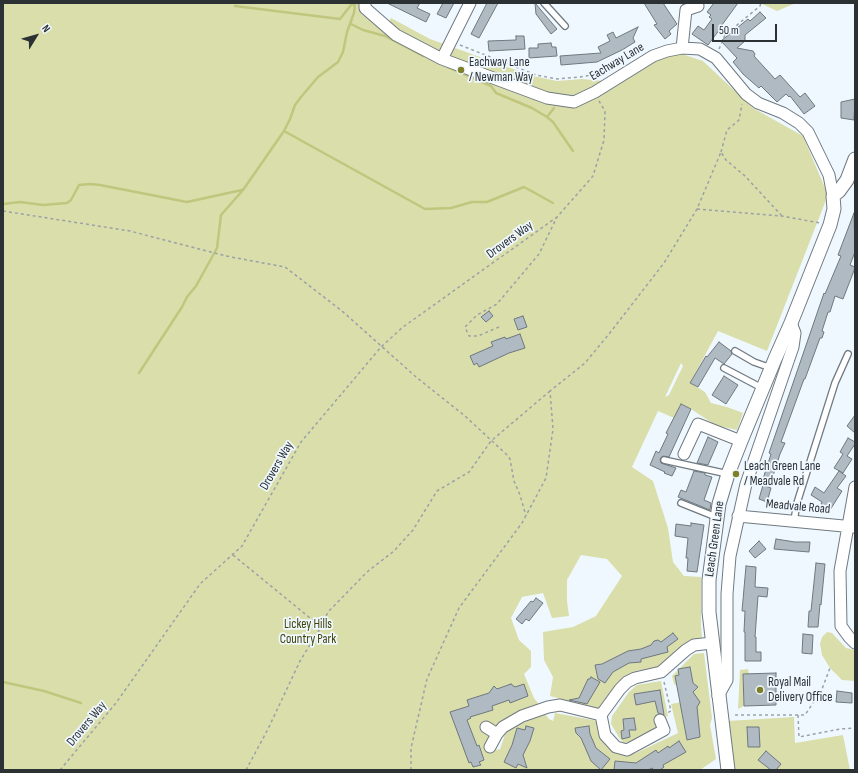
<!DOCTYPE html>
<html>
<head>
<meta charset="utf-8">
<style>
	body { margin:0 }
	#map { position:relative; width:858px; height:773px; overflow:hidden; background:#eff8ff; font-family:"Sofia Sans Condensed",sans-serif }
	canvas { display:block }
	.frame { position:absolute; inset:0; border:4px solid #2c3134; pointer-events:none }
	.north { position:absolute; left:16px; top:16px; width:40px; height:40px; -webkit-text-stroke:3px #eff8ff; paint-order:stroke; rotate:53deg; font-size:11px; font-weight:700; line-height:16px; text-align:center; color:#2c3134 }
	.north::after { content:''; display:block; margin:auto; width:14px; height:18px; background:#2c3134; clip-path:polygon(50% 0,100% 100%,50% 72%,0 100%) }
	.scale { position:absolute; left:712px; top:24px; width:65px; height:18px; box-sizing:border-box; border:2px solid #2c3134; border-top:0; padding-left:5px; font-size:12px; line-height:14px; white-space:nowrap; color:#2c3134; -webkit-text-stroke:3px #eff8ff; paint-order:stroke }
</style>
</head>
<body>
<div id="map">
<canvas width="858" height="773"></canvas>
<div class="frame"></div>
<div class="north">N</div>
<div class="scale">50 m</div>
</div>
<script>
const c = document.querySelector('canvas').getContext('2d');
c.lineJoin = 'round';
function fillPath(path, color) {
  c.fillStyle = color;
  c.fill(path, 'evenodd');
}
function poly(rows) {
  const path = new Path2D();
  for (const r of rows) {
    path.moveTo(r[0], r[1]);
    for (let i = 2; i < r.length; i += 2) path.lineTo(r[i], r[i + 1]);
  }
  return path;
}
function trace(path, color, width, dash) {
  c.strokeStyle = color;
  c.lineWidth = width;
  c.lineCap = dash ? 'butt' : 'round';
  c.setLineDash(dash || []);
  c.stroke(path);
}
function drawText(font, color, halo, rows, align = 'center') {
  c.font = font + ' "Sofia Sans Condensed",sans-serif';
  c.lineWidth = 3.5;
  c.setLineDash([]);
  c.textBaseline = 'middle';
  c.strokeStyle = halo;
  c.fillStyle = color;
  for (const [text, x, y, turn = 0] of rows) {
    c.save();
    c.translate(x, y);
    c.rotate((+turn || 0) * Math.PI / 180);
    c.textAlign = isNaN(turn) ? turn : align;
    if (halo) c.strokeText(text, 0, 0);
    c.fillText(text, 0, 0);
    c.restore();
  }
}
fillPath(poly([
	[3,3,360,3,384,30,391,18,430,39,533,76,557,81,582,79,614,82,652,60,679,53,703,61,753,108,803,136,828,195,767,351,718,331,690,383,705,392,711,403,727,407,743,413,737,430,715,425,691,409,681,404,674,418,658,411,632,467,653,481,668,528,673,562,684,576,701,577,701,625,702,638,691,641,660,667,636,671,622,680,599,711,557,704,558,698,550,696,553,677,544,660,543,632,573,627,596,616,622,576,607,559,581,555,567,580,567,601,569,616,552,618,543,593,522,597,511,618,519,640,531,651,531,667,524,674,534,698,540,706,502,726,493,748,497,750,500,749,506,732,525,720,544,713,549,719,553,721,555,713,598,721,610,748,615,753,623,755,636,753,678,733,671,704,682,702,679,687,674,684,672,676,694,654,704,653,712,718,710,725,716,759,700,770,3,770],
	[681,363,683,366,669,395,665,397],
	[760,3,796,3,777,11],
	[827,632,832,633,846,648,855,650,855,681,842,680,830,668,822,655,820,644,822,637],
	[748,669,749,674,743,674,744,706,738,709,740,670],
	[661,681,668,716,656,721,657,727,634,741,624,743,620,739,611,724,612,716,629,692,637,685],
	[794,717,795,743,843,735,850,770,734,770,727,721]
]), '#dadeaa');
trace(poly([
	[351,24,363,30,385,36,423,56],
	[448,67,491,86,496,93,532,108,547,117,553,122,573,151],
	[547,117,554,108],
	[284,131,425,209,451,208,472,202,487,202,524,187,553,203],
	[3,204,20,202,43,205,67,203,71,200,79,185,90,184,100,185,187,202,242,190],
	[139,373,182,307,187,297,196,286,211,259,217,248,221,215,243,190,284,131,290,119,295,105,301,97,318,77,338,62,343,52,347,32,354,13,355,4,351,5,340,19,235,6],
	[3,682,44,691,81,703]
]), '#c1c67e', 2.5);
const building = poly([
	[387,3,420,3,417,8,430,14,426,22,387,3],
	[443,3,454,3,446,18,437,14,443,3],
	[487,3,498,3,479,38,471,34,487,3],
	[535,3,557,29,551,34,536,14,535,3],
	[644,3,663,3,677,24,669,31,671,34,665,39,654,25,657,24,644,3],
	[714,3,738,3,719,29,720,29,708,45,692,34,698,26,704,30,712,19,709,17,711,15,707,12,714,3],
	[760,12,766,18,745,35,745,41,737,48,753,51,755,54,754,56,775,79,780,75,800,97,805,93,815,106,804,114,790,96,789,97,786,94,777,102,761,86,759,88,743,74,733,62,737,58,721,41,748,19,750,21,760,12],
	[638,27,633,38,635,42,622,50,597,62,561,65,560,56,601,53,598,47,610,41,607,35,613,32,616,38,638,27],
	[516,36,524,36,525,49,489,51,488,41,516,40,516,36],
	[551,43,552,47,556,47,557,56,529,58,529,48,538,48,538,44,551,43],
	[855,99,854,120,841,118,841,102,855,99],
	[854,213,855,252,850,265,855,267,855,268,843,299,835,296,830,312,828,312,822,331,824,332,822,338,820,338,805,379,804,379,781,442,785,443,780,454,770,485,762,482,771,454,769,453,824,293,825,294,841,256,838,255,854,213],
	[489,311,493,316,486,322,481,317,489,311],
	[523,316,527,327,518,330,514,319,523,316],
	[520,334,525,348,509,353,479,367,477,363,474,365,470,356,493,346,491,342,505,337,506,339,520,334],
	[719,342,731,351,732,354,724,364,715,358,698,387,690,383,706,356,707,357,719,342],
	[724,376,738,385,726,404,712,395,724,376],
	[681,404,691,409,669,457,663,456,660,459,661,463,676,468,672,476,664,473,665,472,650,465,656,451,659,453,668,434,666,433,681,404],
	[855,415,855,433,847,426,855,415],
	[708,437,718,442,708,465,697,463,708,437],
	[848,438,855,442,855,444,847,456,852,459,843,473,834,468,843,454,840,452,848,438],
	[694,471,705,473,705,475,712,477,704,500,711,503,710,510,678,497,681,490,686,492,694,471],
	[839,471,846,476,837,488,842,491,830,510,821,504,822,502,811,495,815,487,824,493,839,471],
	[763,485,771,488,767,502,759,499,763,485],
	[691,523,704,525,697,572,687,571,688,558,686,558,688,538,675,536,676,524,691,526,691,523],
	[776,539,795,542,810,542,809,552,774,549,776,539],
	[759,541,766,549,755,558,749,551,759,541],
	[816,563,825,564,821,605,820,604,818,627,808,627,809,611,811,611,816,563],
	[746,566,756,567,755,587,768,588,767,597,758,596,755,637,756,637,756,652,761,652,761,661,745,661,745,632,744,632,745,611,742,611,746,566],
	[536,598,543,603,529,621,526,619,522,624,516,619,531,601,533,602,536,598],
	[673,633,678,639,667,647,668,652,641,659,641,662,629,663,613,672,605,683,598,679,595,665,602,664,628,651,641,649,651,645,654,641,658,640,661,642,673,633],
	[803,634,813,635,812,654,802,653,803,634],
	[690,667,693,683,698,687,693,692,700,702,697,707,700,737,687,740,675,676,679,675,678,669,690,667],
	[776,673,776,705,744,706,743,674,776,673],
	[591,677,600,682,587,704,569,700,579,698,588,679,590,679,591,677],
	[511,684,515,687,524,684,528,696,510,703,509,700,492,706,493,710,470,717,471,718,467,720,477,746,479,745,484,760,479,762,481,765,473,767,471,762,469,763,450,712,469,706,467,700,489,693,494,686,497,689,511,684],
	[660,690,664,715,658,713,655,701,636,705,634,694,660,690],
	[837,691,852,693,852,703,836,702,837,691],
	[634,718,636,730,629,730,630,737,622,739,621,731,624,730,623,719,634,718],
	[526,726,534,728,530,741,523,755,527,768,518,764,516,768,504,762,512,745,517,728,525,730,526,726],
	[589,726,590,734,596,748,610,759,601,770,591,761,581,738,576,733,575,728,589,726],
	[747,727,759,727,760,747,748,747,747,727],
	[679,741,686,752,663,765,664,767,660,770,654,770,652,768,648,770,614,770,615,761,636,763,656,750,658,753,668,746,669,748,679,741],
	[766,751,781,764,776,770,771,770,758,760,766,751]
]);
fillPath(building, '#b0bac2');
trace(building, '#6e787f', 1);
const service = poly([
	[544,3,565,26],
	[735,351,754,362,771,368],
	[724,368,762,388],
	[664,460,728,474],
	[681,503,716,517],
	[794,521,797,503,835,383,848,354]
]);
const minor = poly([
	[365,3,365,8,396,35,442,59,547,98,574,102,595,92,653,56,667,51,682,48,700,49,716,58,746,94,758,103,783,113,799,123,808,132,829,175,833,196],
	[682,48,686,10,698,6],
	[442,59,470,3],
	[684,454,698,424,741,441],
	[855,487,840,571,841,626,849,637,855,643],
	[738,516,854,527],
	[718,696,727,680,727,594,730,556,746,484,793,347,795,333,791,323],
	[660,720,664,730,627,750,616,747,605,735,601,715,620,689,627,682,635,678,661,672,686,650,694,645,712,643],
	[486,727,497,734,490,747],
	[497,734,503,727,522,716,548,707,560,705,601,715]
]);
const tertiary = poly([
	[728,770,709,612,709,580,719,504,728,474,741,441,775,359,791,323,830,225,834,209,833,196,839,191,847,180,855,159]
]);
trace(service, '#707a81', 8);
trace(minor, '#707a81', 13);
trace(tertiary, '#707a81', 15);
trace(poly([
	[460,45,536,75,557,79,580,77,608,72],
	[719,49,725,35,760,6,761,3],
	[721,152,727,130,739,120,742,104],
	[697,209,782,216,820,223],
	[3,211,130,231,226,256,285,267,342,311,416,377,465,416,506,454,510,459,514,481,520,495,526,516],
	[499,327,478,336,469,336,465,327,477,315,497,304,539,254,557,217,593,176,604,140,605,111,599,101],
	[233,555,321,627],
	[664,682,671,711,667,713],
	[735,715,805,715,822,689,830,668],
	[798,715,799,737,840,729,855,728],
	[60,770,116,703,200,584,242,546,301,442,381,347,403,327,557,217],
	[246,770,268,729,300,661,321,627,328,612,367,572,394,551,413,530,437,491,469,472,491,441,550,391],
	[411,770,411,748,427,679,459,608,522,523,546,478,553,429,550,391,585,363,609,334,664,263,697,209,721,152,726,160,745,176,782,216]
]), '#9aa2a7', 1.5, [3, 3]);
trace(service, '#fff', 5.5);
trace(minor, '#fff', 11);
trace(tertiary, '#fff', 13);
for (const [x, y, r, color] of [
	[461,70,4,"#7d8029"],
	[736,474,4,"#7d8029"],
	[760,690,4,"#7d8029"]
]) {
  const dot = new Path2D();
  dot.arc(x, y, r, 0, 2 * Math.PI);
  c.fillStyle = color;
  c.fill(dot);
  trace(dot, '#eff8ff', 1.5);
}
drawText('13px', '#2c3134', '#eff8ff', [
	["Eachway Lane",617,62,-31],
	["Drovers Way",510,240,-36],
	["Drovers Way",277,466,-60],
	["Meadvale Road",798,507,5],
	["Leach Green Lane",715,539,-82],
	["Drovers Way",87,724,-50]
]);
drawText('13px', '#2c3134', '#eff8ff', [
	["Eachway Lane",469,63],
	["/ Newman Way",469,78],
	["Leach Green Lane",744,467],
	["/ Meadvale Rd",744,482],
	["Royal Mail",768,683],
	["Delivery Office",768,698]
], 'left');
drawText('13px', '#3e4006', '#eff8ff', [
	["Lickey Hills",308,625],
	["Country Park",308,640]
]);
</script>
</body>
</html>
